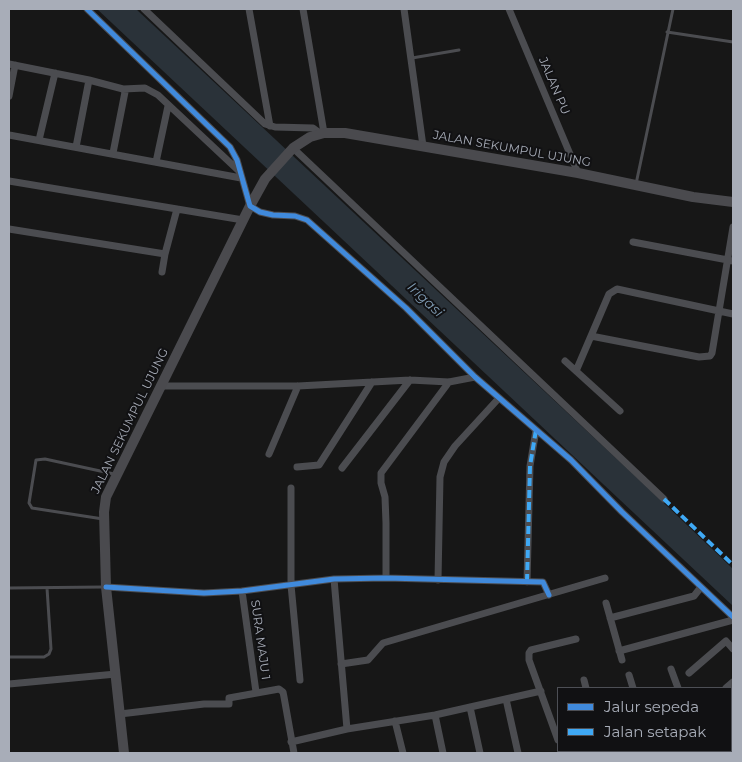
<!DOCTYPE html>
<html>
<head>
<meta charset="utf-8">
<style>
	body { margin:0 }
	#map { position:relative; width:742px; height:762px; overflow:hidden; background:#171717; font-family:Montserrat,sans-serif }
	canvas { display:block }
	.frame { position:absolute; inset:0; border:10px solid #a8adb8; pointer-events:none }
	.legend { position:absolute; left:557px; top:687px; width:175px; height:65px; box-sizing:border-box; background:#111113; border:1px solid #4d4f55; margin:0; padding:6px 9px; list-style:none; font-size:15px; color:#a8adb8 }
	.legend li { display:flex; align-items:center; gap:10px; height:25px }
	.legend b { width:25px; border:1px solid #4d4f55 }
</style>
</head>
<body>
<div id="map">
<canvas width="742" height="762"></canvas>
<div class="frame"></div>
<ul class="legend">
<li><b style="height:6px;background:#408adc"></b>Jalur sepeda</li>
<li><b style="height:6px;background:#3fa9f5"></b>Jalan setapak</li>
</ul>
</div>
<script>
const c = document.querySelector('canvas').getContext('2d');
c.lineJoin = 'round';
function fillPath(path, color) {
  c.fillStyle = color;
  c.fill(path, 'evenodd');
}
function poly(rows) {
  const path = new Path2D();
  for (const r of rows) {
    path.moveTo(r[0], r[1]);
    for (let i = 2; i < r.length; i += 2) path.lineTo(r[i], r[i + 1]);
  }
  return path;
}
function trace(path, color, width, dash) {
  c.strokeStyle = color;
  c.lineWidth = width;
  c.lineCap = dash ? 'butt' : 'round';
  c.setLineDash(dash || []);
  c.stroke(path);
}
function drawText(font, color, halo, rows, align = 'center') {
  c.font = font + ' Montserrat,sans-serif';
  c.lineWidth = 4;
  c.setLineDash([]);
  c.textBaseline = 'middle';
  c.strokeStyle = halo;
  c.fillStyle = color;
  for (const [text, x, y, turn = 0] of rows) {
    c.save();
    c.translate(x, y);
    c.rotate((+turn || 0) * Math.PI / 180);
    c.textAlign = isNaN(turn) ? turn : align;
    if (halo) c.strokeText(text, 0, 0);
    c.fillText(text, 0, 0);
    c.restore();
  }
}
fillPath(poly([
	[97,9,136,9,666,505,733,569,733,606]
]), '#2a3239');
trace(poly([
	[667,32,733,42],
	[412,58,459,50],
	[636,184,673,9],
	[103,519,32,508,29,503,30,497,36,460,45,459,114,474],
	[9,588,103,587],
	[9,657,44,657,49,654,51,649,47,588]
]), '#4b4c50', 3);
trace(poly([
	[87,9,230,147,237,160,250,206,260,212,273,215,295,216,307,220,406,308,475,377,571,460,622,512,733,617],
	[144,9,265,124,275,127,313,128,321,134],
	[249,9,270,126],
	[303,9,324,133],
	[404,9,423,146],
	[509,9,578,173],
	[9,64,89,80,123,89,125,92,113,153],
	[123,89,145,88,158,95,240,172],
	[9,96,15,65],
	[9,135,241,178],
	[39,140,55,73],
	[76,147,89,80],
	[293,148,664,499],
	[156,162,168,106],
	[9,181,243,220],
	[9,229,165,254,162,272],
	[633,242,733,261],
	[165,254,177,209],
	[591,336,699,357,710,356,712,353,733,227],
	[565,361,620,411],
	[576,371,609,294,617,289,733,314],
	[160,386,298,386,410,380,449,382,475,377],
	[269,454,298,386],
	[297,467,319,465,372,382],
	[342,468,410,380],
	[291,488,291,585,300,680],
	[386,578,386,523,385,497,381,483,381,473,449,382],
	[438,580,440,477,444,462,455,446,499,398],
	[527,582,530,466,536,430],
	[106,587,204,593,242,591,334,579,386,578,543,582,549,595],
	[242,591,256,692],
	[606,603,622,660],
	[610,618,694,596,701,587],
	[619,651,733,620],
	[341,664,368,660,383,643,605,578],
	[671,669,678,688],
	[689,673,726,641,733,649],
	[629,675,633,688],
	[584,680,586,688],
	[9,684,116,674],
	[726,688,733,682],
	[506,699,518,753],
	[470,707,480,753],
	[120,714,204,704,229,704,229,698,279,689,283,692,284,697,294,753],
	[435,715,443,753],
	[395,721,403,753],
	[347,729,435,715,541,691],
	[558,740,529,660,529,653,531,650,576,639],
	[291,742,347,729,334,579],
	[562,751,563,753],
	[606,751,607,753],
	[652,751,653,753],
	[727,751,728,753],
	[675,753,683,751]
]), '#4b4c50', 7);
trace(poly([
	[124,753,106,587,104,512,106,497,250,206,265,179,293,148,310,137,324,133,345,133,578,173,693,197,733,202]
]), '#4a4a4e', 10);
trace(poly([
	[664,499,733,565],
	[527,582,530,466,536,430]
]), '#3fa9f5', 4, [8, 4]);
trace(poly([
	[87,9,230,147,237,160,250,206,260,212,273,215,295,216,307,220,406,308,475,377,571,460,622,512,733,617],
	[106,587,204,593,242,591,334,579,386,578,543,582,549,595]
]), '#408adc', 5);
drawText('12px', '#a8adb8', '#111113', [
	["JALAN PU",554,86,67],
	["JALAN SEKUMPUL UJUNG",512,149,10],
	["JALAN SEKUMPUL UJUNG",130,421,-64],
	["SURA MAJU 1",260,640,82]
]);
drawText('italic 14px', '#7f9bb3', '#111113', [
	["Irigasi",425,300,43]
]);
</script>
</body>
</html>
